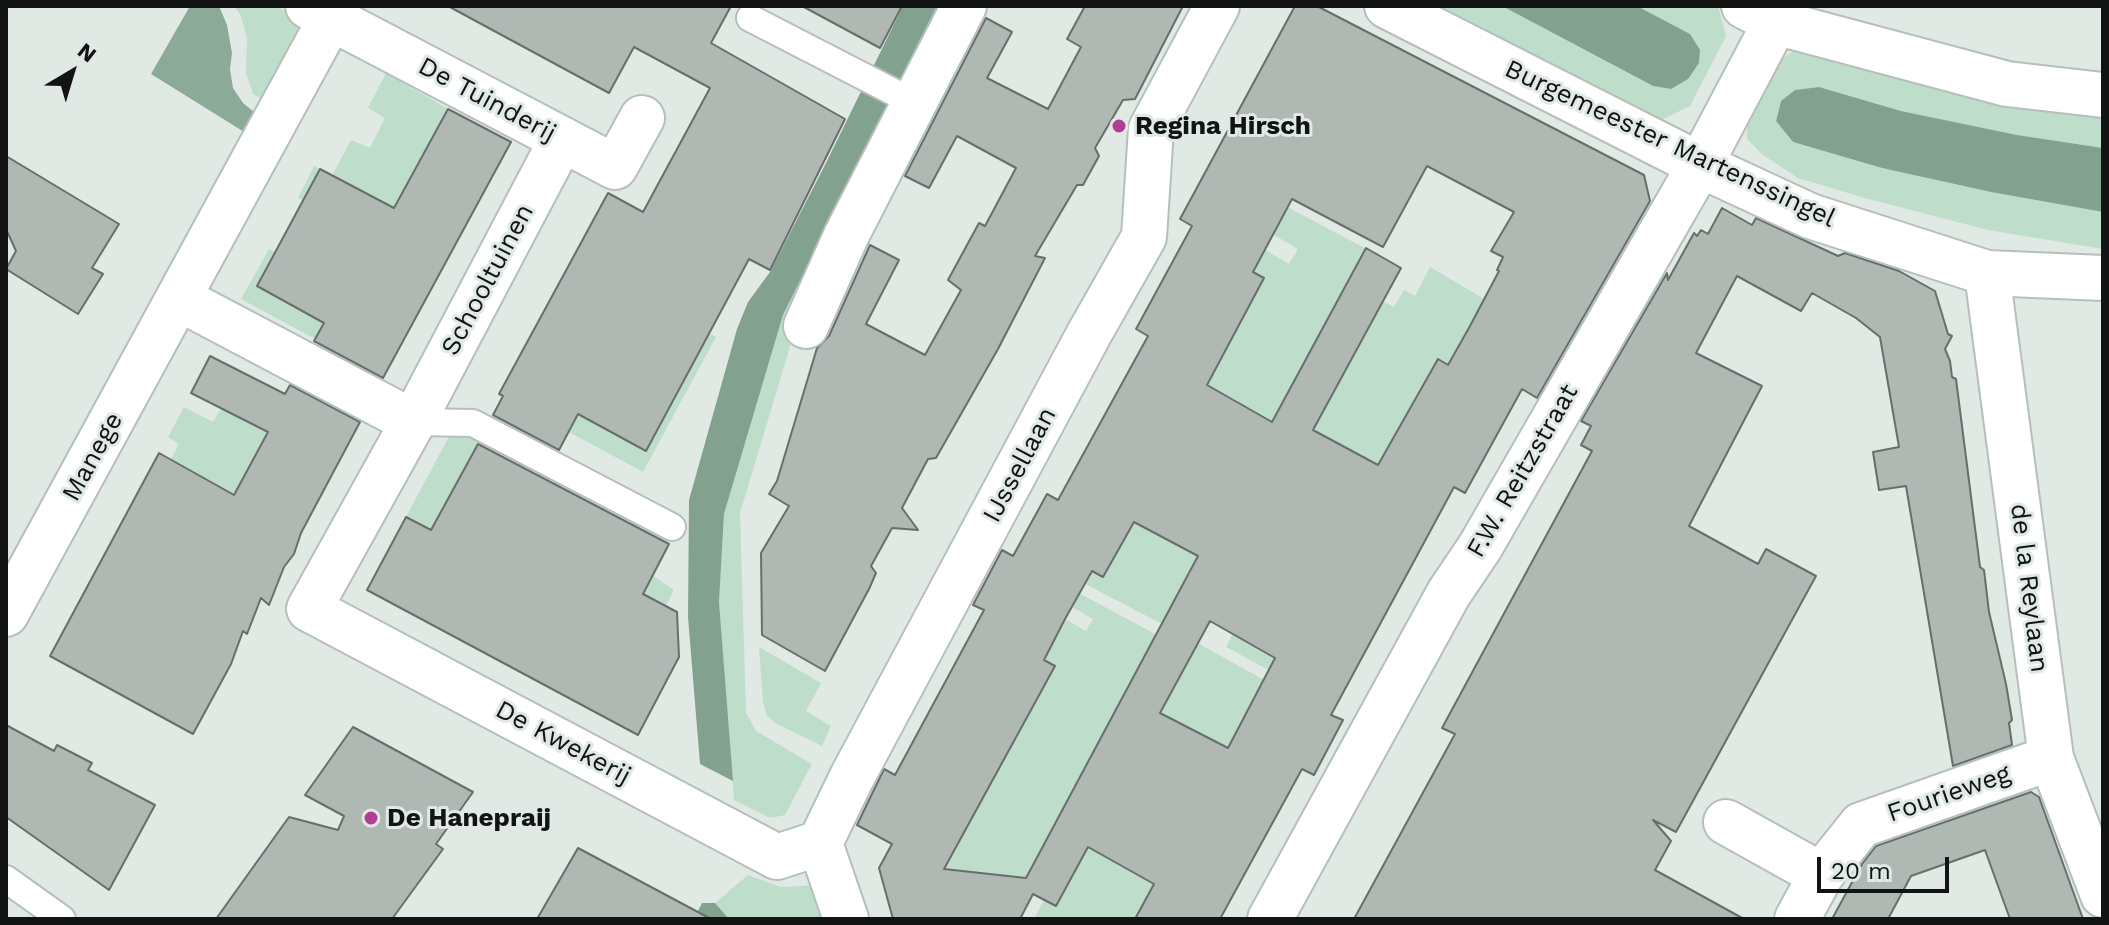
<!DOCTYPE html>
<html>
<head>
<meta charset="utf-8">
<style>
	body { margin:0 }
	#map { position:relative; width:2109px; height:925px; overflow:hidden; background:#e0e9e3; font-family:"Work Sans",sans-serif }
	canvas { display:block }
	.frame { position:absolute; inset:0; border:8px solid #111413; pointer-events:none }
	.north { position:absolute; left:32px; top:32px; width:80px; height:80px; -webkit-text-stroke:6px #e0e9e3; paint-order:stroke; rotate:38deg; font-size:22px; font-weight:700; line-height:32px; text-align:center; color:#111413 }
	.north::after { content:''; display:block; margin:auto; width:28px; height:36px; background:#111413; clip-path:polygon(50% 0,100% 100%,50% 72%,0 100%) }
	.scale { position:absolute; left:1817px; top:857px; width:132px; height:36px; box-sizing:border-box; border:4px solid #111413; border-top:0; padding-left:10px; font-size:24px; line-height:28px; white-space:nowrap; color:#111413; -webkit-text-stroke:6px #e0e9e3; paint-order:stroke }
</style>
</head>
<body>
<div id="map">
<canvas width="2109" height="925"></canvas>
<div class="frame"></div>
<div class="north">N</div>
<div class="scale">20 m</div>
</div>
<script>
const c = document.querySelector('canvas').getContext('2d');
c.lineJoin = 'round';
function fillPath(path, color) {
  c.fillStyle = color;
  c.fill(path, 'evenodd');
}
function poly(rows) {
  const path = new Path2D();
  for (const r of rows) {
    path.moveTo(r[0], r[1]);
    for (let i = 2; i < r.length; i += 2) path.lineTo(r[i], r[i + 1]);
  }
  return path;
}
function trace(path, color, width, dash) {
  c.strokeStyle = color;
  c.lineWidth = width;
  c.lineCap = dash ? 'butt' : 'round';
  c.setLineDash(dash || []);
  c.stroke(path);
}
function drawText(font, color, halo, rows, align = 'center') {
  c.font = font + ' "Work Sans",sans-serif';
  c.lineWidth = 6;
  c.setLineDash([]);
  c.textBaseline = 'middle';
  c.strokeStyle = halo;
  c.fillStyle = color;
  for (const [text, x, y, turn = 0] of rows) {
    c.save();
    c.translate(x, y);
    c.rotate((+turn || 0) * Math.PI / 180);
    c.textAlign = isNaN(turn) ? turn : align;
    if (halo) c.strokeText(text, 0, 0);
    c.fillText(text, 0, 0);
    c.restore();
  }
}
fillPath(poly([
	[234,6,276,6,303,21,306,31,268,102,253,94,246,73,247,37,240,14],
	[1437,6,1502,6,1652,86,1671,89,1690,34,1637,6,1718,6,1726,36,1690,106,1659,121],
	[1801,46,2103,109,2103,148,2017,135,1901,111,1819,87,1795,90,1781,101,1776,120,1793,142,1882,168,1991,192,2103,212,2103,249,1988,230,1865,198,1798,178,1763,155,1747,139,1747,122,1779,61],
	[386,73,448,109,395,208,387,204,315,339,241,299,269,249,308,269,315,208,298,198,314,166,320,169,323,193,351,140,370,148,385,118,368,108],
	[1257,191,1374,253,1376,257,1164,625,1066,574,1187,375,1233,263,1264,249,1289,264,1298,249,1272,234],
	[822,240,740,513,746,713,756,731,812,764,785,815,770,818,734,800,719,602,724,514,783,315],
	[1430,267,1515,317,1289,681,1226,647,1240,619,1220,571,1371,295,1394,307,1404,290,1415,296],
	[679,317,716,337,643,472,569,432,606,363],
	[231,365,270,386,250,423,268,432,250,465,257,469,137,658,119,694,84,671,111,570,100,564,112,540,124,546,179,444,168,437,184,407,213,422,224,404,215,398],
	[453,429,479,442,461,477,472,483,491,449,499,452,485,479,652,575,674,590,642,652,617,630,406,517],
	[1049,577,1168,641,1025,910,924,878,951,787,980,803,994,778,1024,652,1057,632,1065,619,1086,631,1093,619,1072,607],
	[1192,640,1295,697,1247,758,1217,743,1174,893,1137,919,1034,919,1044,900,1056,906,1153,725],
	[759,647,821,683,806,711,831,726,822,746,777,724,767,716,763,702],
	[748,875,781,887,818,885,828,919,729,919,715,903]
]), '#bedecb');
fillPath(poly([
	[190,6,219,6,227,25,232,53,230,69,233,88,243,103,259,116,249,135,151,74]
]), '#8bab98');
fillPath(poly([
	[900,6,937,6,783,315,724,514,719,602,733,781,700,764,688,617,689,500,737,329,748,302,770,272,825,165,900,12],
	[1502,6,1637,6,1690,34,1700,50,1699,63,1688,79,1671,89,1653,86],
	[1819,87,1901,111,2017,135,2103,148,2103,212,1991,192,1882,168,1793,142,1776,121,1781,101,1795,90],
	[702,903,715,903,729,919,694,919]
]), '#82a28f');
const building = poly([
	[448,6,731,6,711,43,845,119,770,270,749,259,646,451,578,414,559,450,493,415,503,396,499,394,608,193,643,212,710,88,634,47,609,93,448,6],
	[802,6,902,6,880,48,802,6],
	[1085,6,1183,6,1135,99,1123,100,1095,148,1099,156,1083,185,1077,185,1035,256,1045,258,998,349,936,458,928,459,902,508,918,530,892,528,871,566,876,573,869,589,825,671,762,635,761,553,789,506,769,494,777,481,817,348,829,336,870,245,899,260,866,324,925,355,961,290,948,280,979,223,985,226,1016,168,957,136,929,188,905,176,986,18,1012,32,987,78,1048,109,1081,47,1067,39,1085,6],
	[1295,6,1317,6,1644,175,1650,201,1537,398,1522,389,1465,493,1454,487,1331,715,1343,720,1314,775,1302,769,1220,919,1135,919,1154,884,1088,847,1056,906,1033,894,1020,919,893,919,879,868,892,844,857,825,884,769,895,775,984,610,973,605,1002,550,1013,556,1047,494,1058,500,1148,336,1136,329,1192,226,1180,219,1295,6],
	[1427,166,1514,212,1491,251,1503,257,1497,270,1499,271,1470,326,1448,365,1438,359,1378,465,1313,430,1401,268,1366,248,1272,422,1207,385,1264,278,1253,272,1292,199,1383,247,1427,166],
	[1134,522,1198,556,1026,878,944,869,1055,666,1044,660,1065,619,1092,571,1103,577,1134,522],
	[1210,621,1275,658,1228,748,1160,713,1210,621],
	[448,109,511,142,383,378,314,341,324,323,257,286,320,169,394,208,448,109],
	[6,156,119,224,92,268,103,274,78,314,6,269,16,251,6,229,6,156],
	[1722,208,1752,225,1756,218,1838,256,1845,253,1899,271,1935,291,1948,334,1952,336,1945,349,1950,361,1952,377,1956,379,1980,567,1984,570,1989,612,2006,684,2012,720,2009,723,2012,745,1953,766,1906,486,1879,490,1873,452,1899,447,1880,337,1856,318,1812,293,1801,311,1737,276,1696,353,1762,386,1689,526,1758,564,1766,549,1816,576,1676,832,1653,820,1671,841,1655,870,1744,919,1354,919,1455,734,1442,728,1592,451,1581,445,1591,426,1581,421,1667,273,1668,280,1694,233,1697,236,1701,230,1708,234,1722,208],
	[210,356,285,394,290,385,360,422,301,533,294,554,284,567,269,605,261,598,247,634,243,631,231,664,193,734,50,656,159,453,234,495,268,432,191,393,210,356],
	[478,444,669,544,643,594,677,612,679,657,638,735,367,590,406,517,431,530,478,444],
	[6,725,54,751,57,745,92,763,88,770,155,805,109,890,6,817,6,725],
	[353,727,473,792,436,844,443,849,392,919,216,919,289,817,338,830,344,816,305,795,353,727],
	[2031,792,2039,797,2083,919,2010,919,1985,850,1911,876,1888,919,1832,919,1862,864,1876,846,2031,792],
	[578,848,711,919,537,919,578,848]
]);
fillPath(building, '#afb8b3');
trace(building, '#676f6a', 2);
const service = poly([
	[750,18,915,103],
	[413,422,473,423,672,527],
	[6,879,62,919]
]);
const minor = poly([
	[308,6,615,167,642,118],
	[1387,6,1700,165,1810,216,1987,273,2103,278],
	[1744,6,1775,22,2007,84,2103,95],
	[562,139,413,422,309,609,777,857,820,843],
	[1987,273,2051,758,2103,895],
	[180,299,413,422],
	[806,326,846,236,964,6],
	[6,614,331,18],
	[1726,822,1821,875],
	[846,919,820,843,852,777,1089,334,1144,237,1151,129,1217,6],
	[1270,919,1449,593,1480,547,1700,165,1784,6],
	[1797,919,1821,875,1861,825,2051,758]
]);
trace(service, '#b6bfba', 30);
trace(minor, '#b6bfba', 48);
trace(service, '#fff', 26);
trace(minor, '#fff', 44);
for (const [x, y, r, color] of [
	[1119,126,8,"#b23d94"],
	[371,818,8,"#b23d94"]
]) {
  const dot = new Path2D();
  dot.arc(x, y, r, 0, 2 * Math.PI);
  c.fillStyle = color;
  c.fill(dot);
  trace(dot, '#e0e9e3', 3);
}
drawText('26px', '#111413', '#e0e9e3', [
	["De Tuinderij",487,100,28],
	["Burgemeester Martenssingel",1670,144,25],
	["Schooltuinen",488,280,-62],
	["Manege",93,457,-61],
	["IJssellaan",1020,465,-62],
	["F.W. Reitzstraat",1523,471,-60],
	["de la Reylaan",2029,588,83],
	["De Kwekerij",563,743,28],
	["Fourieweg",1949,794,-19]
]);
drawText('bold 26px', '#111413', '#e0e9e3', [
	["Regina Hirsch",1135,126],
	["De Hanepraij",387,818]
], 'left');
</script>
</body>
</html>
